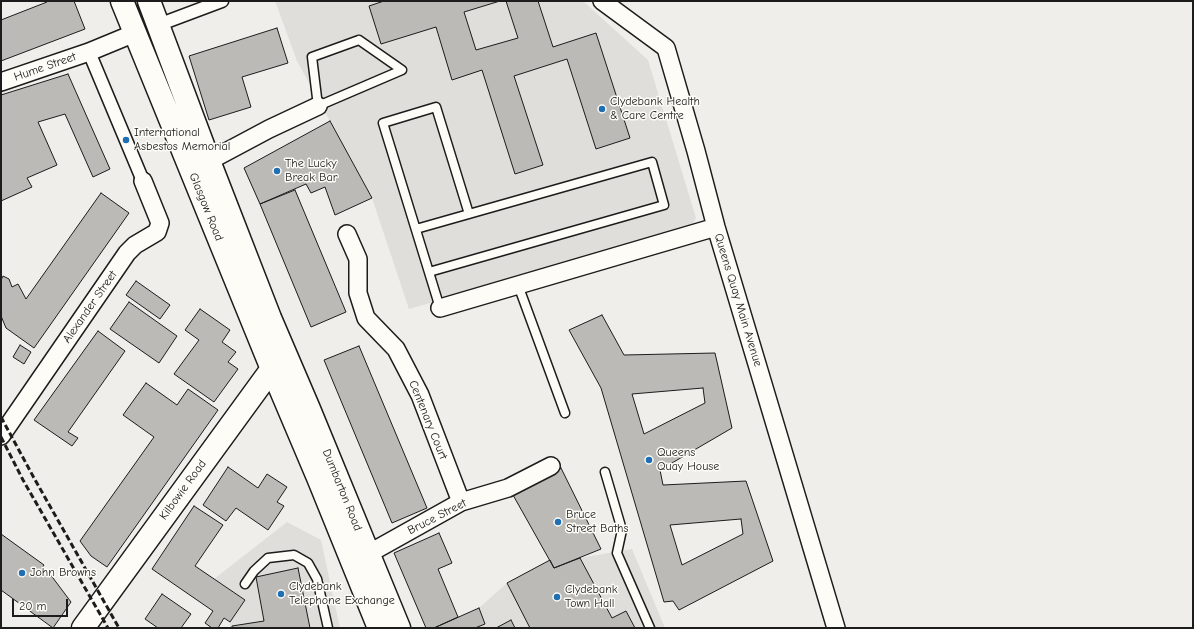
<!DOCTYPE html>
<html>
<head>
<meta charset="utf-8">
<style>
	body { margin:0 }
	#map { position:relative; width:1194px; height:629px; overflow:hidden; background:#f0eeea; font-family:"Comic Neue",sans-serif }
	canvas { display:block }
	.frame { position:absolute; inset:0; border:2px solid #1c1c1c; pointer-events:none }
	.scale { position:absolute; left:12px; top:599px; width:56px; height:18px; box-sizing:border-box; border:2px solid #1c1c1c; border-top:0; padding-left:5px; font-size:12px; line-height:14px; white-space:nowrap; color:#1c1c1c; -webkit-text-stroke:3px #fdfcf7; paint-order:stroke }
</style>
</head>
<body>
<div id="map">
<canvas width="1194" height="629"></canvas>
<div class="frame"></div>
<div class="scale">20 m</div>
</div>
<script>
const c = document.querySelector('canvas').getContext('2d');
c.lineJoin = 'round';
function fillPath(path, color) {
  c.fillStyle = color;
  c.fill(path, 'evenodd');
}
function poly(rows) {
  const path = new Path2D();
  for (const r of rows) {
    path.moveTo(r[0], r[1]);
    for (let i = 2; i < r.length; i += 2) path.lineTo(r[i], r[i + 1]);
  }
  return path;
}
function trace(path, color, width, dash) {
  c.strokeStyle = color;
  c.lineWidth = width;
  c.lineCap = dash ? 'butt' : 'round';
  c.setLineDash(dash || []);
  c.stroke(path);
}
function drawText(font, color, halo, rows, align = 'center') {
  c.font = font + ' "Comic Neue",sans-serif';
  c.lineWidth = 3;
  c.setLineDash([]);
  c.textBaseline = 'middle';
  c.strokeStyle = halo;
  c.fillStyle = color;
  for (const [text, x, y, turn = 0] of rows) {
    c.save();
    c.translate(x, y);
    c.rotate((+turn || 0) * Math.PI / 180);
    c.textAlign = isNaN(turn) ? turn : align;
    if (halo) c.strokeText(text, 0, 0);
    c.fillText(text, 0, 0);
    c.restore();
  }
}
fillPath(poly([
	[275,1,583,1,648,60,696,218,690,229,409,309,372,198,297,61],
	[287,522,321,540,340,628,230,628,230,622,245,600,214,579],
	[632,549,665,628,434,628,479,608,507,583,550,560,555,568,580,558]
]), '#e0deda');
const building = poly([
	[47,1,74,1,85,29,1,61,1,20,47,2,47,1],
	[384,1,500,1,464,12,476,50,518,38,506,1,538,1,553,47,596,33,630,138,596,149,567,59,514,76,543,165,515,174,482,70,452,80,436,27,381,44,369,6,384,1],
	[277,28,288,63,242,77,251,107,209,120,189,56,277,28],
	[68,74,110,169,93,177,65,114,38,122,57,165,27,178,32,187,1,201,1,95,68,74],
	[330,121,372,198,335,215,325,187,311,193,306,184,260,204,244,168,330,121],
	[295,190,346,312,311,327,260,204,295,190],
	[101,193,129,213,34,348,6,328,1,316,1,280,3,276,9,279,12,287,18,284,26,299,101,193],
	[136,281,170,305,160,319,126,295,136,281],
	[129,302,177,336,159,363,110,329,129,302],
	[200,309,230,330,222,342,236,352,228,362,238,369,214,402,174,374,199,340,185,330,200,309],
	[602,315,624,355,715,353,732,428,660,470,663,485,746,481,773,561,679,610,673,601,664,602,601,388,569,330,602,315],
	[703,388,705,403,644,434,632,394,703,388],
	[741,519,743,534,682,565,670,525,741,519],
	[98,331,125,351,68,432,78,438,72,446,34,420,98,331],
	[20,345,31,352,24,364,13,357,20,345],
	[359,346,427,508,392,523,324,360,359,346],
	[146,383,177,405,188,389,218,410,107,567,91,556,80,541,154,437,123,415,146,383],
	[228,467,258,488,267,474,287,487,277,502,284,506,268,530,236,508,226,521,203,505,228,467],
	[561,468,601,549,554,568,513,495,561,468],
	[194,506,223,525,195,566,245,600,230,622,224,618,218,628,212,628,205,623,213,611,152,569,194,506],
	[439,533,452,563,438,569,458,617,434,628,426,628,394,553,439,533],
	[1,534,44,565,41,570,45,576,50,574,71,602,53,628,1,590,1,534],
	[580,558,612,618,626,611,635,628,530,628,507,583,550,560,554,568,580,558],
	[298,568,310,628,232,628,232,626,264,621,256,577,298,568],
	[162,594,191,614,181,628,158,628,145,619,162,594],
	[479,608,485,624,475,628,434,628,479,608],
	[511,620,515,628,496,628,511,620]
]);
fillPath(building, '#bbbab6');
trace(building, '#1c1c1c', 1);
const service = poly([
	[359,40,402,70,318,106,312,57,359,40],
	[416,229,652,162,664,205,429,272],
	[518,285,565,413],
	[440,308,383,123,436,107,469,214],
	[605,472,622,530,617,553,650,628],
	[245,584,254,571,268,558,294,555,308,563,317,579,328,628]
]);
const pedestrian = poly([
	[158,25,222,1],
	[89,52,143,181]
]);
const minor = poly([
	[602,1,666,48,696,151,716,227,836,628],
	[1,82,89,52,135,33],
	[209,161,269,129,318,106],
	[347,234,358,259,358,293,366,318,396,349,420,395,461,502],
	[440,308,716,227],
	[1,436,127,253,135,245,157,232,160,223,143,181],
	[368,554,461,502,508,488,551,466]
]);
const primary = poly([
	[122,1,272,369,319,480,379,628],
	[149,1,209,161,270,318,309,409,399,628],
	[83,628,279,359]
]);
trace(service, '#1c1c1c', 11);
trace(pedestrian, '#1c1c1c', 15);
trace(minor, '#1c1c1c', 20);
trace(primary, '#1c1c1c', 25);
trace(service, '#fdfcf7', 8);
trace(pedestrian, '#fdfcf7', 12);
trace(minor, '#fdfcf7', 17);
trace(primary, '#fdfcf7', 22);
trace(poly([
	[1,417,34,478,119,628],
	[1,437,23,480,108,628]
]), '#1c1c1c', 3, [6, 3]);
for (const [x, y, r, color] of [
	[602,109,4,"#1f6fb2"],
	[126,140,4,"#1f6fb2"],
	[277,171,4,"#1f6fb2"],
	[649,460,4,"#1f6fb2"],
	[558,522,4,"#1f6fb2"],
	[22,573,4,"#1f6fb2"],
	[281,594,4,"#1f6fb2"],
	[557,597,4,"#1f6fb2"]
]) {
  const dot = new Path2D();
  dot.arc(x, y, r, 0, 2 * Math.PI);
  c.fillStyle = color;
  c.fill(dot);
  trace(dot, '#fdfcf7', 1.5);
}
drawText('12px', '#1c1c1c', '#fdfcf7', [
	["Hume Street",45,67,-19],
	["Glasgow Road",206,207,68],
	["Queens Quay Main Avenue",738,300,73],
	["Alexander Street",90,307,-55],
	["Centenary Court",428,420,68],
	["Kilbowie Road",183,490,-54],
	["Dumbarton Road",342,490,68],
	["Bruce Street",437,517,-27]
]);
drawText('12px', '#1c1c1c', '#fdfcf7', [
	["Clydebank Health",610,102],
	["& Care Centre",610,116],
	["International",134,133],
	["Asbestos Memorial",134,147],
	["The Lucky",285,164],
	["Break Bar",285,178],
	["Queens",657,453],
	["Quay House",657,467],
	["Bruce",566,515],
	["Street Baths",566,529],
	["John Browns",30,573],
	["Clydebank",289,587],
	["Telephone Exchange",289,601],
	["Clydebank",565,590],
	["Town Hall",565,604]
], 'left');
</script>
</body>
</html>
